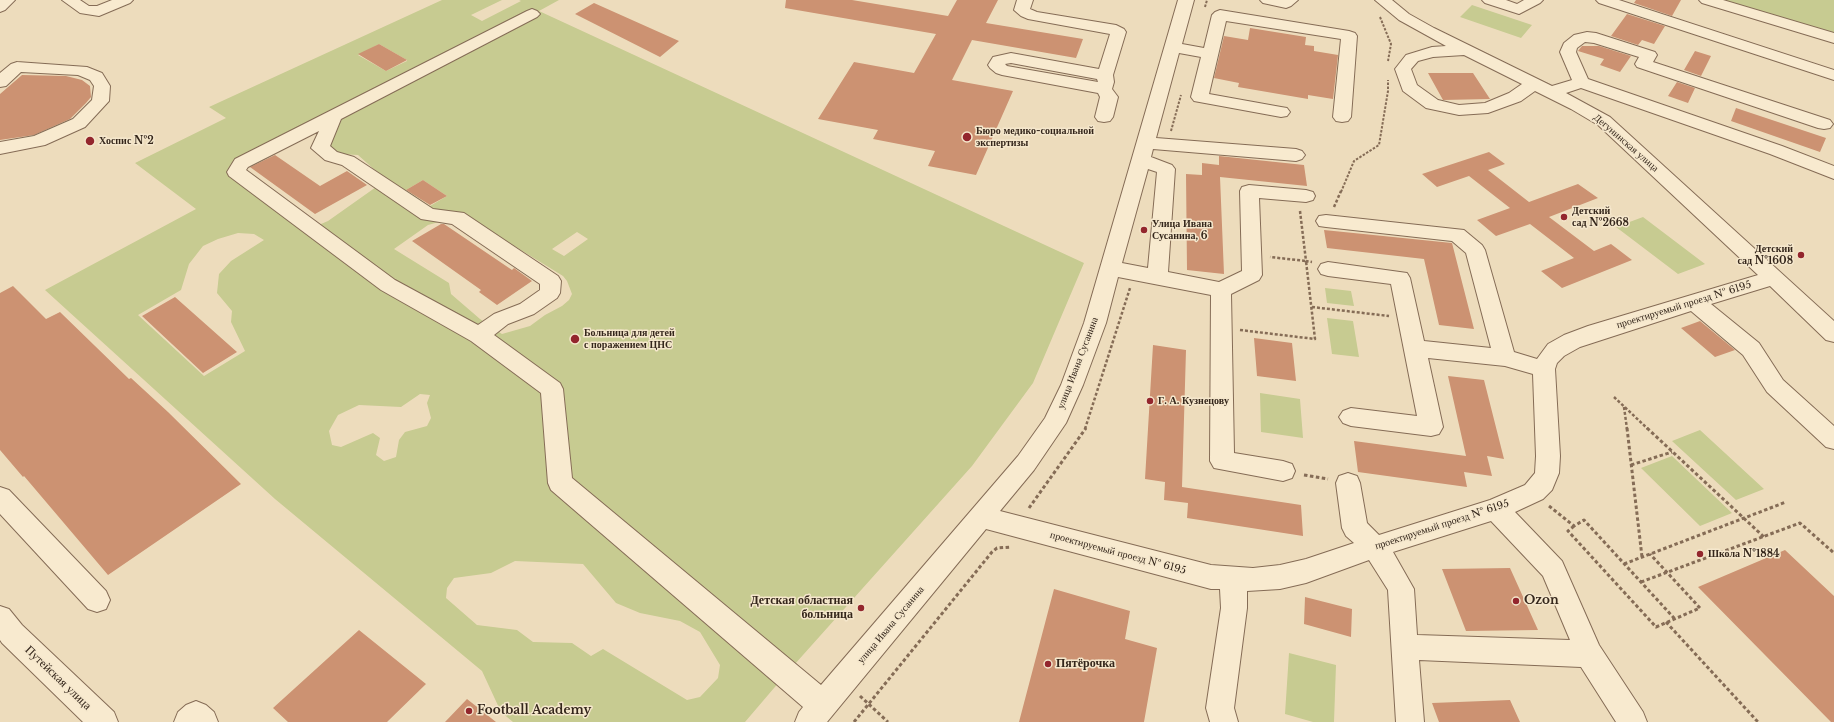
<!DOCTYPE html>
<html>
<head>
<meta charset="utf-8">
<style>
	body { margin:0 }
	canvas { display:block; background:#eddcbc }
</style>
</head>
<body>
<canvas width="1834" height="722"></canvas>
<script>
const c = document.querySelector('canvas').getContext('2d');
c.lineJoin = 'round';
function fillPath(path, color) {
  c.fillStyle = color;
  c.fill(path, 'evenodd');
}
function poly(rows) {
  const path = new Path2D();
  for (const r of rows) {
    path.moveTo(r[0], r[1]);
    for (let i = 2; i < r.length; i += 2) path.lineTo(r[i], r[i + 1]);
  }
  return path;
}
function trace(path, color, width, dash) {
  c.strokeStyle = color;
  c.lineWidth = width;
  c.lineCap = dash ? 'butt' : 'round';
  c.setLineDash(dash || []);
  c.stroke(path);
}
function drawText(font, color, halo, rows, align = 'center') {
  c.font = font + ' "Libre Baskerville",serif';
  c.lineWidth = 3;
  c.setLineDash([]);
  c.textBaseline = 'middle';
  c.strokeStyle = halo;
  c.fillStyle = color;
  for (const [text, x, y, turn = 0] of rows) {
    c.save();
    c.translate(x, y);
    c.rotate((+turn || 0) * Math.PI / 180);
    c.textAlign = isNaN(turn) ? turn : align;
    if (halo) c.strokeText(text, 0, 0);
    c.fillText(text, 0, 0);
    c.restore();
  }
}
fillPath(poly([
	[442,0,502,0,471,15,482,21,521,1,519,0,559,0,539,11,1084,263,1033,383,972,466,786,674,745,722,513,722,501,712,482,671,275,499,45,290,196,209,135,163,226,118,209,107],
	[379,44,407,60,407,61,386,71,358,55],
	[307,133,322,135,334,152,340,154,358,155,386,180,328,221,314,227,231,165,279,136],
	[423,180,447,196,430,206,406,190],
	[464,215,563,276,567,281,572,294,569,300,562,306,545,315,530,326,502,334,480,319,451,294,449,283,394,249,428,225],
	[577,232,588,239,564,256,552,249],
	[238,233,254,234,264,240,231,261,219,274,217,293,232,311,231,322,245,351,204,376,138,315,181,290,189,264,203,246,218,239],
	[420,394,430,395,427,403,431,418,427,426,405,432,399,440,396,457,384,461,376,455,380,438,373,433,341,447,332,445,329,431,338,415,359,405,401,407],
	[515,561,583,564,616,603,640,613,680,621,700,632,720,665,718,678,700,697,687,700,603,649,591,656,572,643,533,642,517,630,477,625,446,598,447,588,454,578,491,573],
	[1718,0,1834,0,1834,35],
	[1472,5,1532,25,1521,38,1460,17],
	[1643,217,1705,264,1678,274,1616,227],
	[1325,288,1351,291,1354,306,1327,303],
	[1327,318,1353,321,1359,357,1332,354],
	[1260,393,1300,399,1303,438,1261,432],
	[1700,430,1764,489,1736,500,1672,441],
	[1672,456,1732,513,1700,526,1641,468],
	[1289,653,1336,665,1334,722,1313,722,1285,714]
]), '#c7cb91');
fillPath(poly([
	[786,0,852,0,948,16,957,0,998,0,986,23,1083,39,1076,58,972,40,952,80,1013,91,976,175,928,166,935,151,873,139,878,130,818,119,854,62,914,73,936,34,785,8],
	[1636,0,1681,0,1672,16,1634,3],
	[594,3,679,41,660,57,575,14],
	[1627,14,1665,26,1654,44,1642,40,1638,45,1611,36],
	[1250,28,1306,37,1305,45,1314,46,1314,51,1338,55,1333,99,1308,95,1308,99,1238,87,1239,83,1214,78,1224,36,1248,40],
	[379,44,407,60,386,71,358,54],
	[1582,46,1599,46,1631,56,1620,72,1600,65,1604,59,1578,51],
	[1695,51,1711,56,1701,76,1684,70],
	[1428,73,1473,73,1490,99,1443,100],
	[22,75,66,76,82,80,90,86,91,97,86,103,70,119,34,135,0,140,0,94],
	[1677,82,1695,88,1688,103,1668,96],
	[1736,108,1826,138,1820,152,1731,121],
	[1489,152,1505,164,1488,170,1529,202,1578,184,1598,198,1549,217,1594,251,1611,244,1632,260,1562,288,1541,271,1574,258,1530,224,1496,236,1477,220,1510,208,1469,176,1437,187,1422,174],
	[275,155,320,186,347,171,367,185,315,214,250,167],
	[1219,156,1304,165,1307,186,1220,177,1224,274,1187,270,1186,174,1202,175,1202,163,1219,165],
	[423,180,447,196,430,205,406,190],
	[441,224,444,224,512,270,514,268,532,281,497,305,479,292,481,290,412,241],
	[1324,230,1452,243,1474,329,1439,325,1424,259,1327,248],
	[13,286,46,319,60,312,129,379,131,378,168,412,241,484,108,575,24,476,23,477,0,450,0,293],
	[175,297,237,352,203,373,142,316],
	[1700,321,1735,350,1715,357,1681,328],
	[1254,338,1292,343,1296,381,1257,376],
	[1153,345,1186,350,1182,487,1301,505,1303,536,1187,518,1188,503,1164,500,1165,482,1145,479],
	[1448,376,1484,380,1504,459,1487,456,1492,476,1464,472,1467,487,1358,472,1354,441,1466,456],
	[1785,550,1834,596,1834,722,1831,722,1698,587],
	[1510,568,1538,630,1466,631,1442,569],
	[1054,589,1130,611,1125,639,1157,648,1144,722,1019,722],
	[1305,597,1352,609,1351,637,1304,624],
	[359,630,426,684,387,722,288,722,273,708],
	[467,699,496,722,445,722],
	[1510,700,1520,722,1439,722,1432,703]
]), '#cc9272');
const minor = poly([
	[0,0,15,0,5,10,0,12,0,0],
	[62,0,80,0,89,6,97,6,112,0,133,0,130,3,99,16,80,13,62,0],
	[1017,0,1033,0,1030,9,1037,12,1116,25,1124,29,1126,32,1113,75,1114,82,1112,89,1118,97,1113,117,1110,121,1104,122,1098,121,1095,117,1100,97,1098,93,1002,75,996,73,990,68,988,65,993,57,1011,53,1099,69,1110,34,1028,19,1021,16,1014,10,1017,0],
	[1011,63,1097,79,1098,82,1007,66,1005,64,1011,63],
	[1178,0,1194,0,1182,44,1204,48,1212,15,1215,12,1220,10,1349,31,1355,33,1357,36,1351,117,1348,121,1342,122,1336,121,1333,117,1341,39,1226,21,1209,94,1281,107,1287,108,1290,112,1287,116,1281,117,1194,101,1191,97,1201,57,1179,53,1156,138,1296,149,1302,151,1305,155,1302,159,1296,161,1153,149,1151,157,1172,165,1175,169,1168,272,1219,282,1242,271,1240,191,1242,187,1249,185,1306,190,1313,192,1315,196,1313,200,1306,202,1259,198,1262,275,1259,280,1231,294,1234,453,1283,461,1292,464,1295,471,1292,478,1283,481,1214,468,1210,461,1211,295,1118,277,1106,323,1083,385,1066,423,1034,470,1000,511,1211,565,1253,568,1280,565,1306,559,1354,543,1346,536,1342,528,1336,483,1339,476,1348,473,1357,476,1360,483,1367,523,1379,535,1490,500,1525,485,1535,473,1536,456,1533,374,1505,366,1428,358,1443,427,1439,434,1431,436,1351,426,1343,423,1339,417,1343,411,1351,408,1417,416,1391,284,1328,276,1321,274,1318,269,1321,264,1328,262,1407,273,1410,278,1424,341,1491,348,1466,253,1452,241,1326,227,1319,226,1316,221,1319,216,1326,215,1464,230,1482,245,1485,250,1514,352,1537,359,1548,344,1564,335,1588,326,1758,275,1598,125,1571,109,1535,91,1521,101,1488,113,1459,115,1426,108,1403,91,1395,69,1406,55,1432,47,1446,46,1399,20,1375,0,1392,0,1409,14,1434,28,1552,86,1572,80,1560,52,1564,43,1574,35,1587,32,1596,33,1655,52,1657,55,1653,62,1830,120,1833,124,1830,128,1824,129,1818,128,1637,67,1635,64,1639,57,1594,43,1585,42,1577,48,1576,52,1588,79,1782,146,1834,166,1834,179,1770,154,1581,88,1566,93,1610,117,1834,321,1834,342,1826,340,1770,286,1711,304,1759,343,1783,380,1834,426,1834,449,1826,447,1767,392,1743,355,1691,311,1580,347,1564,356,1557,363,1555,369,1560,456,1559,473,1552,490,1543,499,1515,512,1562,561,1599,645,1643,712,1647,722,1616,722,1581,667,1419,660,1424,722,1396,722,1388,590,1369,560,1306,583,1280,589,1247,591,1247,608,1234,708,1238,722,1210,722,1206,708,1221,608,1220,589,1211,589,986,529,827,722,795,722,799,712,803,707,551,490,548,483,541,393,471,341,381,290,229,176,227,172,235,159,527,11,532,9,537,11,540,14,537,17,341,119,330,146,337,152,354,157,433,209,464,213,558,276,561,281,560,293,557,298,534,314,508,324,494,335,560,383,563,389,572,478,821,685,1018,456,1045,418,1061,385,1084,323,1178,0],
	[1464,55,1522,84,1509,93,1485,103,1459,105,1438,100,1417,85,1411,69,1418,61,1433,57,1464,55],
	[319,131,311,148,325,160,342,165,421,219,452,224,540,284,540,290,520,304,494,314,478,325,395,280,246,170,248,167,319,131],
	[1148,169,1157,172,1148,268,1122,263,1148,169],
	[1491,521,1543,576,1570,640,1417,635,1414,589,1393,552,1491,521],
	[1260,0,1298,0,1291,6,1286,8,1263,3,1260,0],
	[1482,0,1506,0,1517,4,1524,0,1543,0,1540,3,1519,14,1485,3,1482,0],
	[1596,0,1619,0,1834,70,1834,80,1599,3,1596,0],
	[1699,0,1723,0,1834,33,1834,43,1702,3,1699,0],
	[17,62,87,67,102,73,110,86,109,101,85,127,45,145,0,154,0,142,34,136,73,119,92,100,94,86,90,80,78,75,21,72,6,86,0,87,0,73,11,64,17,62],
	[0,487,9,490,106,591,110,600,106,609,97,612,88,609,0,514,0,487],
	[0,606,9,609,22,625,114,712,118,722,83,722,2,643,0,640,0,606],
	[196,701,206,705,214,712,218,722,174,722,178,712,186,705,196,701]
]);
trace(minor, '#856c56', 2);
trace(poly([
	[1205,7,1207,0],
	[1380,17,1391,44,1388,61],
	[1171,131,1181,95],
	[1341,192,1354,161,1379,145,1388,91,1388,80]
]), '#856c56', 2, [2.5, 1.5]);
trace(poly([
	[1334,207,1341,191],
	[1300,211,1306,261,1312,262],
	[1312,307,1389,316],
	[1240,330,1315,339,1306,261,1270,257],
	[1614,397,1648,429],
	[1624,407,1627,429],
	[1085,429,1130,288]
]), '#856c56', 2.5, [3, 2]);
trace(poly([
	[1627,428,1642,557],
	[1647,428,1764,537],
	[1631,465,1672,452],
	[1304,475,1328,479],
	[1549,506,1574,526,1584,520,1674,618],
	[1029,508,1086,428],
	[1574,526,1568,531,1656,627,1700,608,1650,554],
	[1624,564,1786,502],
	[1641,582,1800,523,1834,553],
	[1666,622,1758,722],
	[860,696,888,722],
	[854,722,992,552,997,548,1011,547]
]), '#856c56', 3, [3.5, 2.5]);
fillPath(minor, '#f8eacf');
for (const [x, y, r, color] of [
	[967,137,5,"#93262d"],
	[90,141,5,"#93262d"],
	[1564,217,4,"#93262d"],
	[1144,230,4,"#93262d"],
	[1801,255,4,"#93262d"],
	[575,339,5,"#93262d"],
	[1150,401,4,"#93262d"],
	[1700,554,4,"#93262d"],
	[1516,601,4,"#93262d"],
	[861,608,4,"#93262d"],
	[1048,664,4,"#93262d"],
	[469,711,4,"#93262d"]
]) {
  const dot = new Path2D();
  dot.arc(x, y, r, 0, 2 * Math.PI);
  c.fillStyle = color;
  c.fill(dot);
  trace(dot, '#f5e7cc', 1.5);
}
drawText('bold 10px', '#34261b', '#f5e7cc', [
	["Бюро медико-социальной",976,131],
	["экспертизы",976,143],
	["Хоспис №2",99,141],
	["Детский",1572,211],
	["сад №2668",1572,223],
	["Улица Ивана",1152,224],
	["Сусанина, 6",1152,236],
	["Детский",1793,249,"right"],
	["сад №1608",1793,261,"right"],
	["Больница для детей",584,333],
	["с поражением ЦНС",584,345],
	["Г. А. Кузнецову",1158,401],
	["Школа №1884",1708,554]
], 'left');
drawText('10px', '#34261b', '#f5e7cc', [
	["Дегунинская улица",1626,143,41],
	["проектируемый проезд № 6195",1684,305,-17],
	["улица Ивана Сусанина",1078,363,-69],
	["проектируемый проезд № 6195",1442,525,-18],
	["проектируемый проезд № 6195",1118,553,15],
	["улица Ивана Сусанина",891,625,-50]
]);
drawText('bold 12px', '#34261b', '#f5e7cc', [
	["Детская областная",853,601,"right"],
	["больница",853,615,"right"],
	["Ozon",1524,601],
	["Пятёрочка",1056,664],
	["Football Academy",477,711]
], 'left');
drawText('12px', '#34261b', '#f5e7cc', [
	["Путейская улица",58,678,44]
]);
</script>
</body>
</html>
